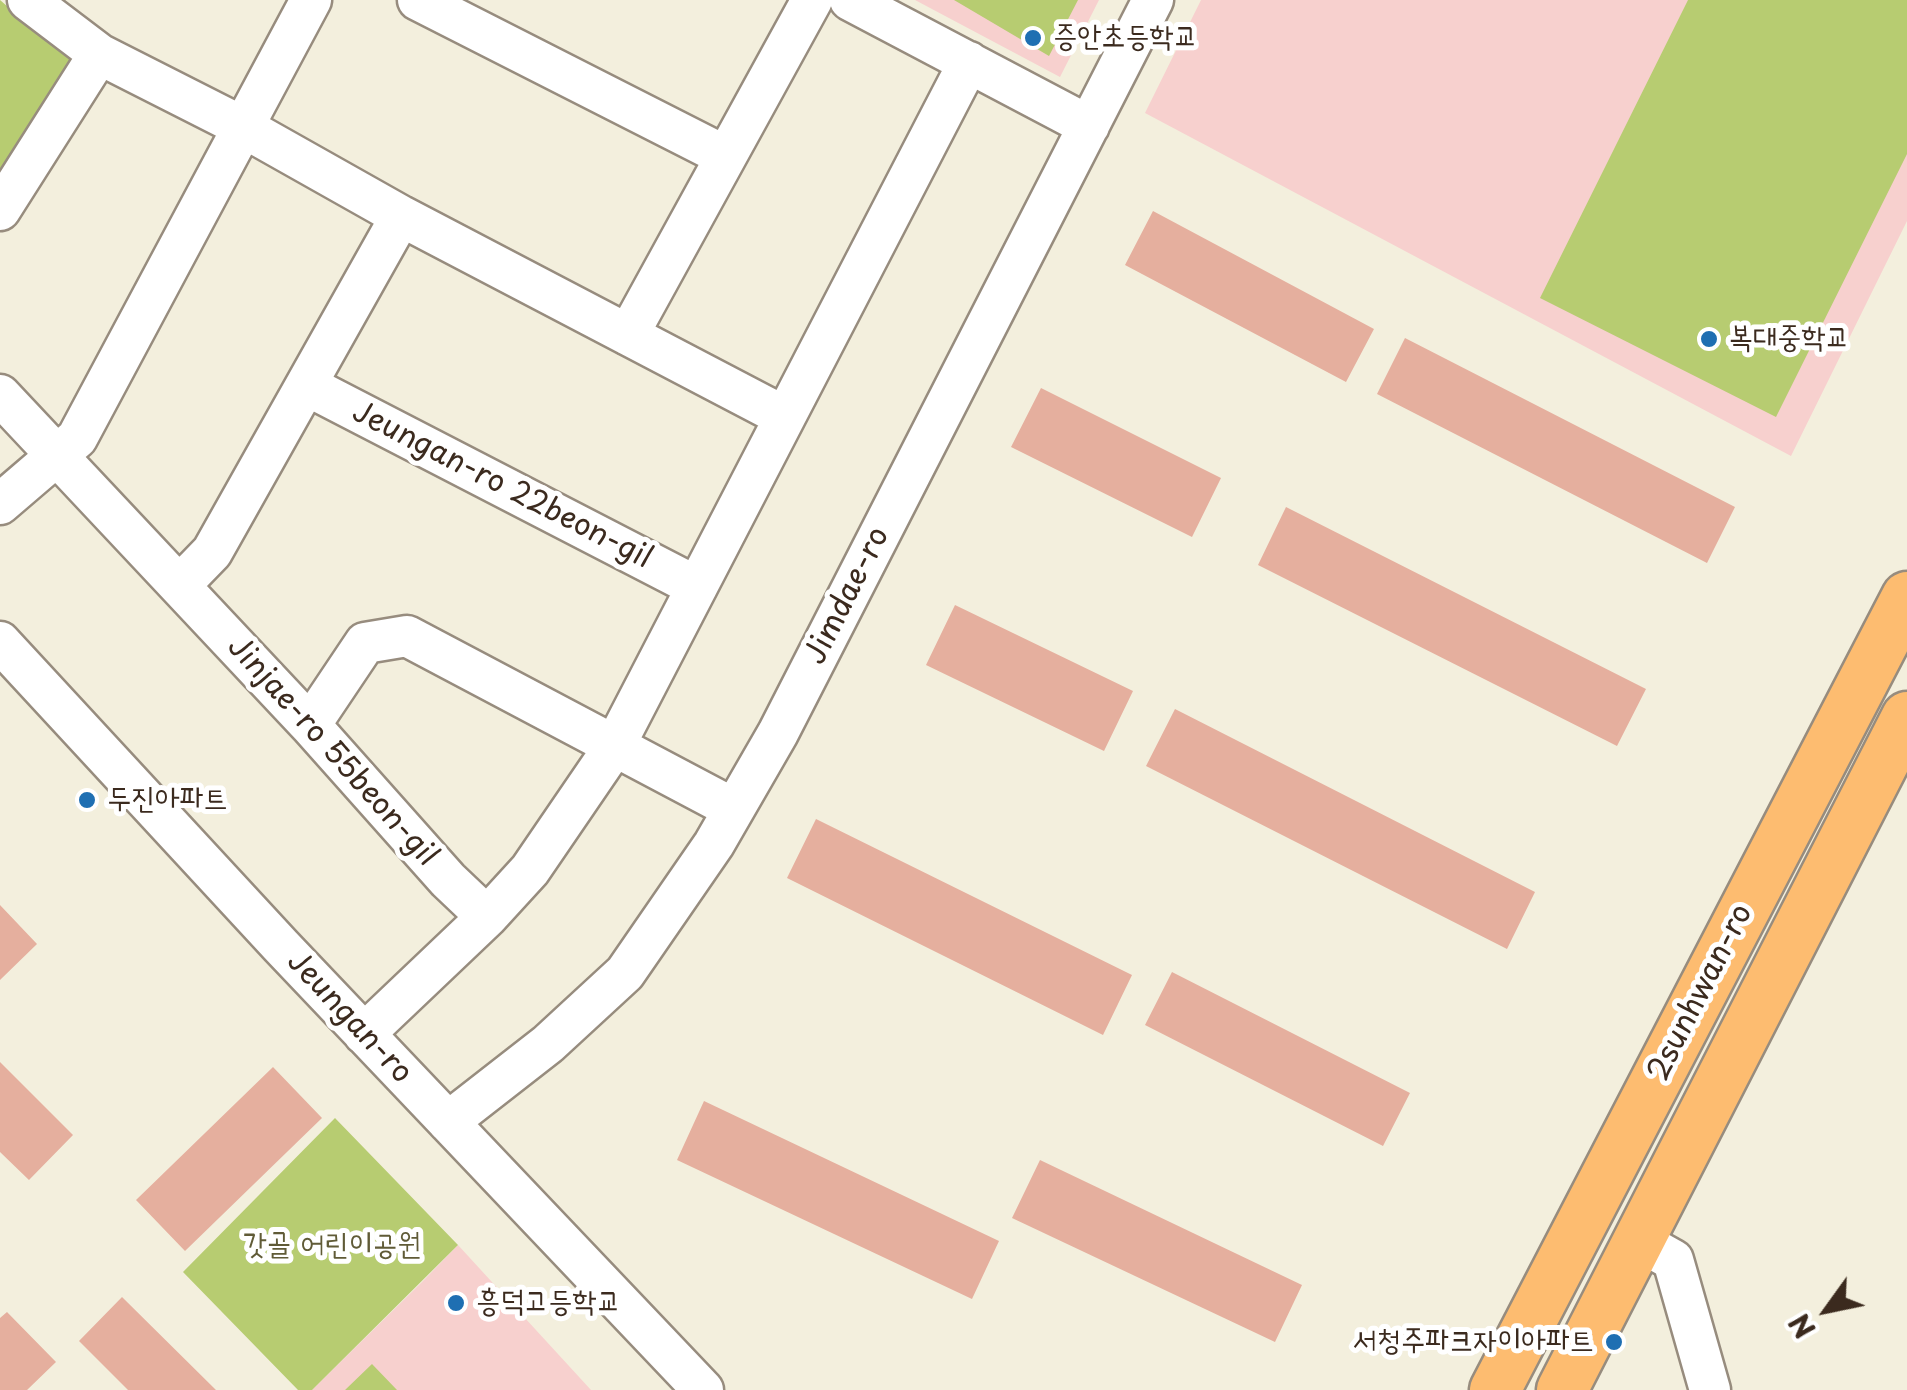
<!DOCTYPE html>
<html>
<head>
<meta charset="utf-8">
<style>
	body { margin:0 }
	#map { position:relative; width:1907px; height:1390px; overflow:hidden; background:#f3efdd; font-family:"Playpen Sans",sans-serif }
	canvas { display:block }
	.north { position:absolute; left:1777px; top:1260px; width:100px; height:100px; -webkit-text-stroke:8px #fff; paint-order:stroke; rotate:237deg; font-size:28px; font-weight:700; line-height:40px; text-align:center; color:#3b2a1e }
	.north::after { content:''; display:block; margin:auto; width:35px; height:45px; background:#3b2a1e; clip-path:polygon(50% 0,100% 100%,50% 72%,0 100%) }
</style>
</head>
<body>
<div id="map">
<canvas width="1907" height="1390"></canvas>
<div class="north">N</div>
</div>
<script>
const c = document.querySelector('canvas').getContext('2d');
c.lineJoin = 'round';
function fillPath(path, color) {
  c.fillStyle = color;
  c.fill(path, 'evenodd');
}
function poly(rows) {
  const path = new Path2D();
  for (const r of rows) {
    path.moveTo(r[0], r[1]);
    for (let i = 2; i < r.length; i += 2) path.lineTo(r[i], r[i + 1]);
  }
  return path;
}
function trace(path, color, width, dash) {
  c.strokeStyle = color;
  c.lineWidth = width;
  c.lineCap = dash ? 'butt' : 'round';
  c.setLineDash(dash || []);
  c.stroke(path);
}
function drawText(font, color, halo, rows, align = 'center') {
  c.font = font + ' "Playpen Sans","Poor Story",sans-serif';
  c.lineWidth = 10;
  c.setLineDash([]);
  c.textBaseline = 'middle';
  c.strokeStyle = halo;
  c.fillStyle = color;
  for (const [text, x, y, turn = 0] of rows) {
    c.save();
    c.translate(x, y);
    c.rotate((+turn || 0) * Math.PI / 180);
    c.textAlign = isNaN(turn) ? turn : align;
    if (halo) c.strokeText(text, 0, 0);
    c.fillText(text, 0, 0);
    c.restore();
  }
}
fillPath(poly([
	[915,0,1099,0,1060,77],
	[1201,0,1907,0,1907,221,1791,456,1145,113],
	[458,1245,591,1390,312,1390,422,1282]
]), '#f7d0ce');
fillPath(poly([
	[0,0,28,24,75,56,0,180],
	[954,0,1078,0,1049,56],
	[1688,0,1907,0,1907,154,1776,417,1540,298],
	[335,1118,458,1245,312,1390,298,1390,183,1272],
	[372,1364,397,1390,345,1390]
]), '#b7cc71');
fillPath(poly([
	[1153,211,1374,329,1346,382,1125,265],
	[1405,338,1735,507,1707,563,1377,394],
	[1041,388,1221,478,1192,537,1011,447],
	[1286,507,1646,689,1617,746,1258,565],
	[955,605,1133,691,1104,751,926,665],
	[1175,709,1535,892,1507,949,1146,766],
	[816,819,1132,975,1103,1035,787,878],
	[0,905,37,944,0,980],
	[1172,972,1410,1093,1383,1146,1145,1025],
	[0,1062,73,1135,29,1180,0,1152],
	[273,1067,322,1118,185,1251,136,1200],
	[704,1101,999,1241,972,1299,677,1160],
	[1040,1160,1302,1285,1275,1342,1012,1218],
	[122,1297,216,1390,128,1390,79,1341],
	[7,1312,56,1362,27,1390,0,1390,0,1318]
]), '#e5af9e');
const minor = poly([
	[28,0,99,54,243,127,401,216,785,417],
	[418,0,725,156],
	[850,0,1089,126],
	[0,210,99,54],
	[628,335,812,0],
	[306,385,697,587],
	[0,395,310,725,448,880,487,917],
	[0,504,77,438,311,0],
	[180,585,212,552,401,216],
	[0,642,281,946,703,1390],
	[310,725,365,643,407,636,734,809],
	[364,1034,487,917,530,870,614,747,969,62],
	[448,1122,548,1044,625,973,714,844,778,733,1153,0],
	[1639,1241,1673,1260,1710,1390]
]);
const major = poly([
	[1495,1390,1907,597],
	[1562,1390,1907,717]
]);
trace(minor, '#978c7e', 45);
trace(major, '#978c7e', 55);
trace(minor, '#fff', 40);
trace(major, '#fdbc70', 50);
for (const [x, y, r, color] of [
	[1033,38,10,"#1f6fb2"],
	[1709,339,10,"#1f6fb2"],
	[87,800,10,"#1f6fb2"],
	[456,1303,10,"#1f6fb2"],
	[1614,1342,10,"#1f6fb2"]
]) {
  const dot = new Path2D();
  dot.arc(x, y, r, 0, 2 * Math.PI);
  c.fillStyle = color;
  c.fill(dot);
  trace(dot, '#fff', 4);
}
drawText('30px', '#3b2a1e', '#fff', [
	["증안초등학교",1053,38],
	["복대중학교",1729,339],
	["두진아파트",107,800],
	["흥덕고등학교",476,1303],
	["서청주파크자이아파트",1594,1342,"right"]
], 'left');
drawText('30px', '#3b2a1e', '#fff', [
	["Jeungan-ro 22beon-gil",502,486,27],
	["Jimdae-ro",848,596,-63],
	["Jinjae-ro 55beon-gil",332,752,48],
	["2sunhwan-ro",1701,993,-63],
	["Jeungan-ro",349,1018,47]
]);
drawText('30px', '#605b37', '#fff', [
	["갓골 어린이공원",332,1246]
]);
</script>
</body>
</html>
